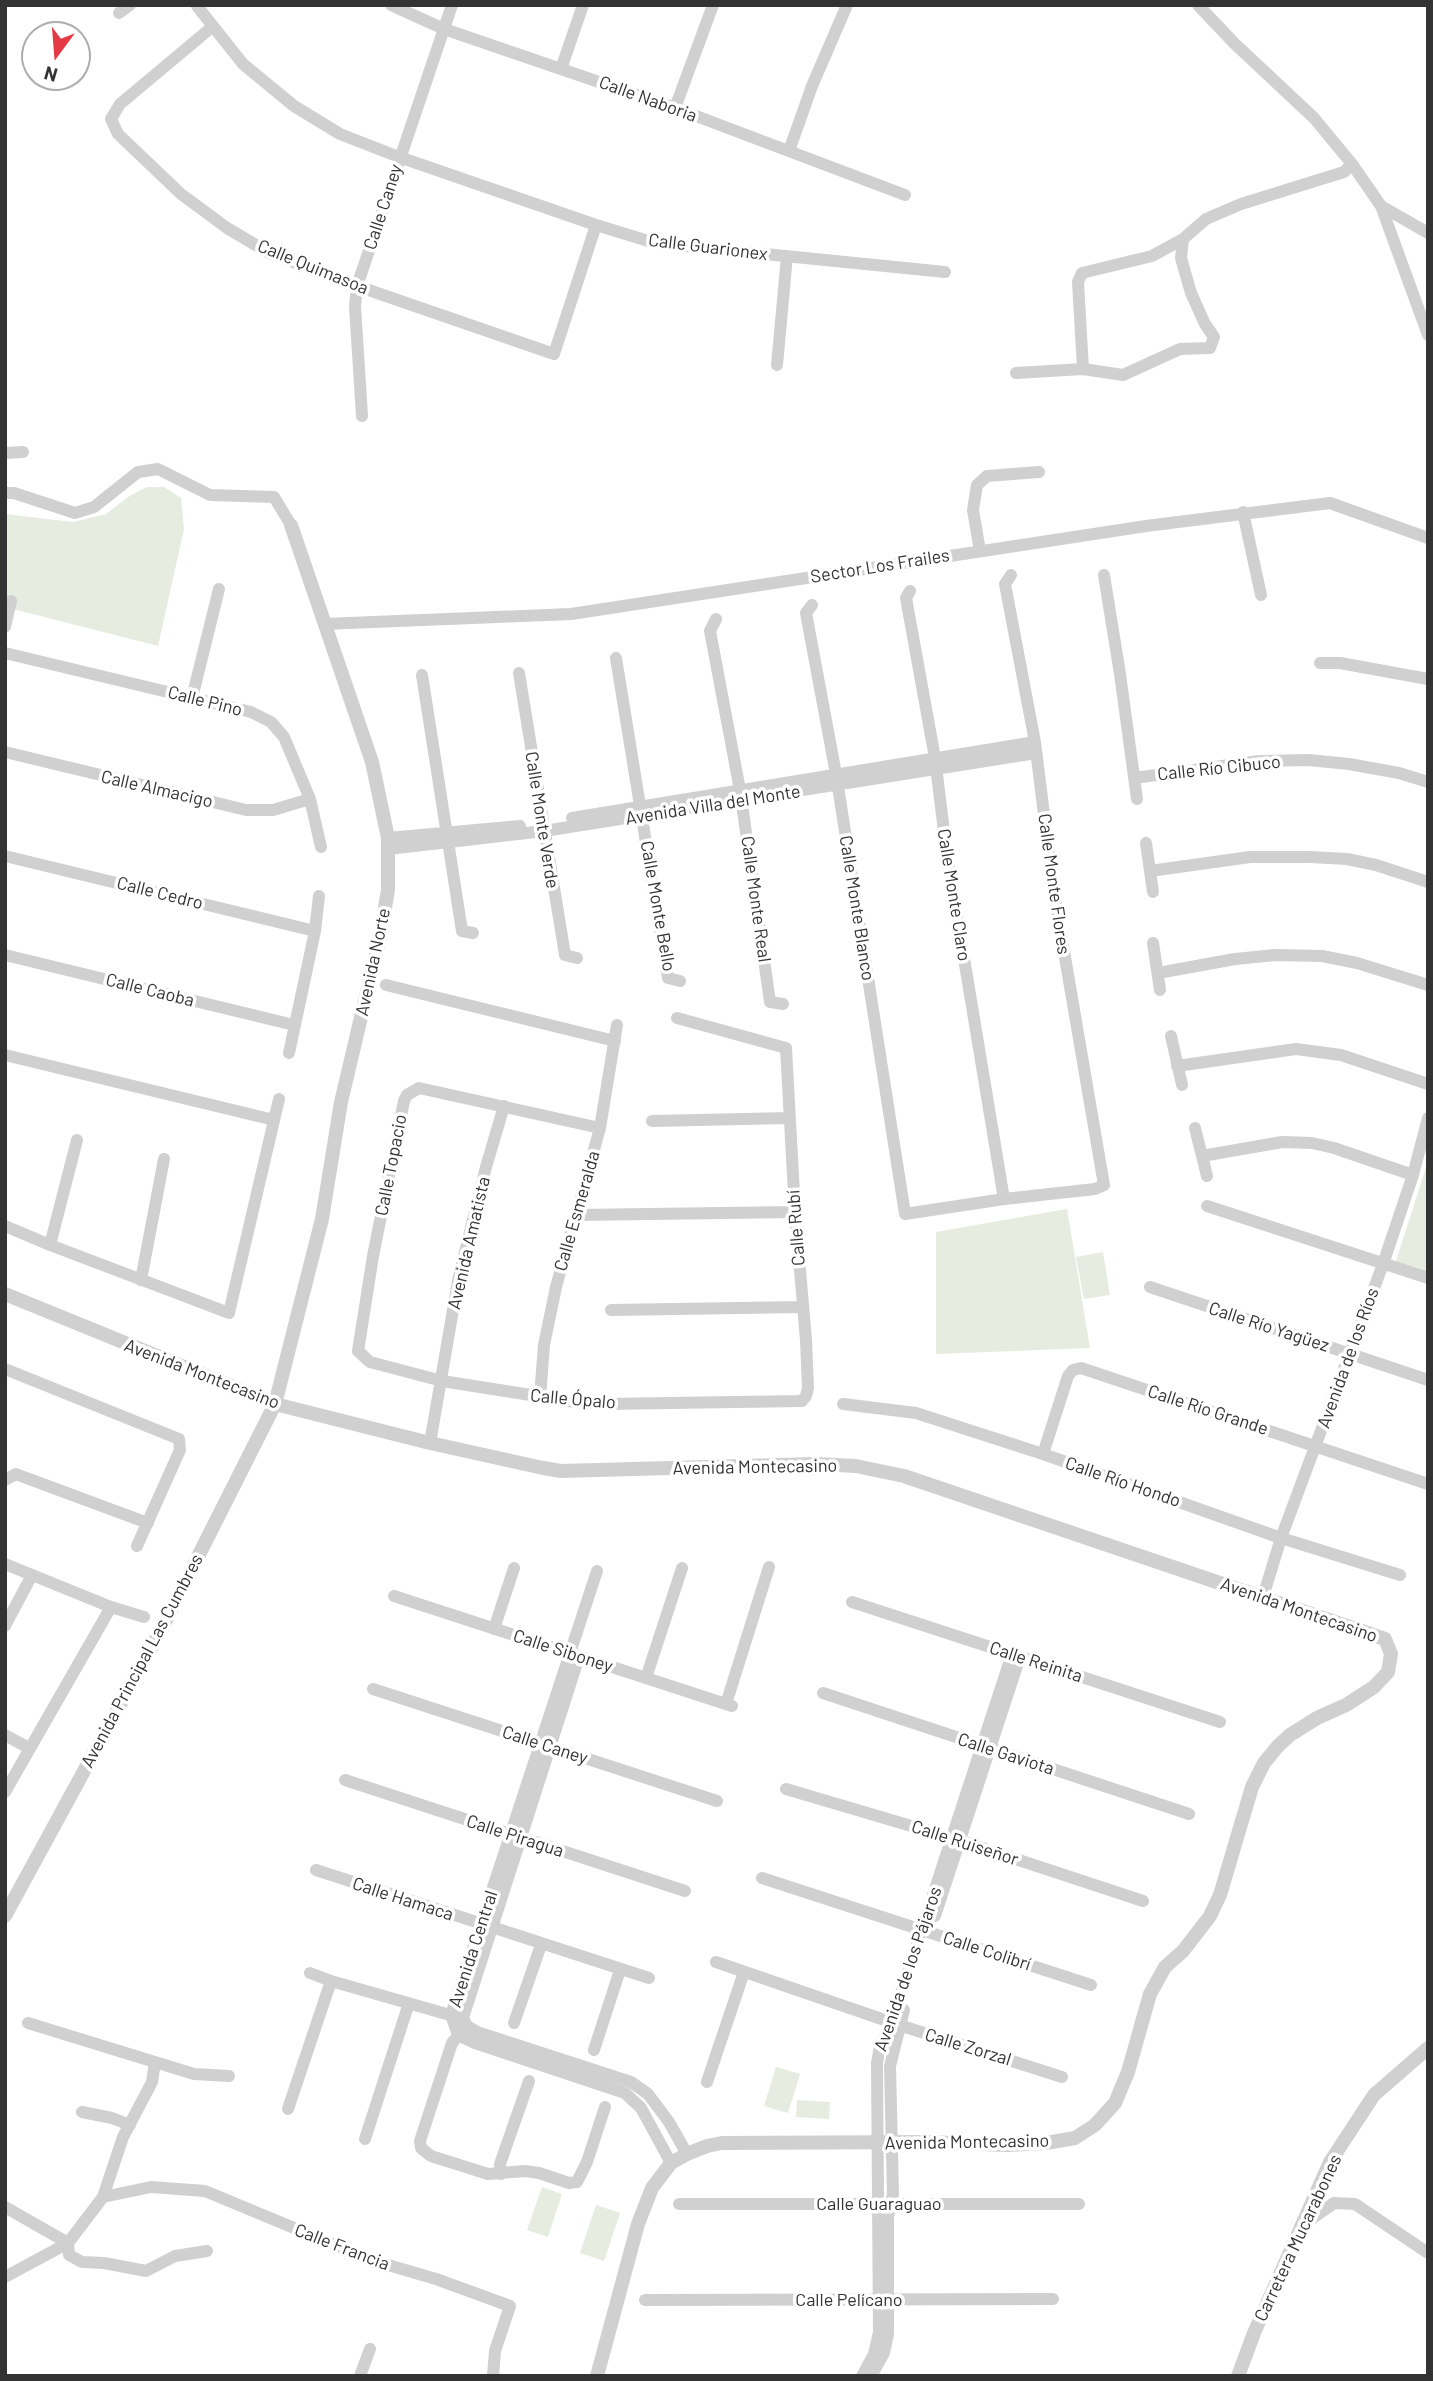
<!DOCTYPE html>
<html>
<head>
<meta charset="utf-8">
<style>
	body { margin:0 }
	#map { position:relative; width:1433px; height:2381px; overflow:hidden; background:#fff; font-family:Barlow,sans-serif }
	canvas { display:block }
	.frame { position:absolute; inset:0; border:7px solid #333; pointer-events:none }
	.north { position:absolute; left:21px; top:21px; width:70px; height:70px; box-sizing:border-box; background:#fff; border:2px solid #adadad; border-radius:50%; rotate:196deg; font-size:19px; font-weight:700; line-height:28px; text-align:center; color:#333 }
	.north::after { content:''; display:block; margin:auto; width:24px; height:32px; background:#e63946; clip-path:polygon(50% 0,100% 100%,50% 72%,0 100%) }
</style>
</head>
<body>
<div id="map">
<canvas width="1433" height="2381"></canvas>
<div class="frame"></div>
<div class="north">N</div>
</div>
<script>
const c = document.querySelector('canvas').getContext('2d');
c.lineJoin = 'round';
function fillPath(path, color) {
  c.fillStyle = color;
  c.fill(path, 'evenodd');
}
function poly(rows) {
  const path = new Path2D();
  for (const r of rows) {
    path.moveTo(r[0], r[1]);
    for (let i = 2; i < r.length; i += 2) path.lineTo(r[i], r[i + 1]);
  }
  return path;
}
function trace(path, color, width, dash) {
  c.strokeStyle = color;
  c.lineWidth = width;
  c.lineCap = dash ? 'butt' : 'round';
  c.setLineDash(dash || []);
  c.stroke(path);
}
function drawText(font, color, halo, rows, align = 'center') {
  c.font = font + ' Barlow,sans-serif';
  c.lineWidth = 7;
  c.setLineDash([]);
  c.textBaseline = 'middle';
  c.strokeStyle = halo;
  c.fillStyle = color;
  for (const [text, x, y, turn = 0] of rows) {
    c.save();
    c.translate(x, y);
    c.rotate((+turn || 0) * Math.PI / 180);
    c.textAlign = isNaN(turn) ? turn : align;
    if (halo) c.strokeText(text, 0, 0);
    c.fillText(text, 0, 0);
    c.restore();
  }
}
fillPath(poly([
	[147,487,164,487,181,498,184,529,158,646,5,607,5,514,73,522,106,514,131,495],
	[1428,1161,1428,1274,1395,1264],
	[1067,1209,1090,1348,936,1354,936,1232],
	[1103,1252,1110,1295,1084,1299,1076,1257],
	[776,2067,800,2074,788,2113,764,2106],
	[797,2100,830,2102,829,2119,796,2117],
	[542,2187,562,2194,548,2237,527,2230],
	[596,2205,620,2213,604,2261,580,2253]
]), '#e6ecdf');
trace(poly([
	[391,5,444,29,675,108,905,195],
	[1198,5,1234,43,1314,118,1352,164,1381,206,1428,335],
	[197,6,243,64,294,106,340,134,399,157,596,225,655,243,945,272],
	[119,13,130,5],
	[212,27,120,104,111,119,118,134,181,194,227,228,271,254,357,286,554,354,596,225],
	[561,69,583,5],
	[675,108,713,5],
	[789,151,812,86,847,5],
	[1381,206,1428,233],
	[777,365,787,256],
	[1083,369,1078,282,1082,273,1152,256,1183,239,1206,219,1241,204,1344,172,1352,164],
	[1016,373,1083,369,1123,375,1180,349,1210,348,1214,337,1205,324,1191,293,1181,258,1183,239],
	[362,416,355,306,357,286,452,5],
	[5,453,23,452],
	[5,493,14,493,75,513,94,507,138,472,158,469,210,495,274,497,291,525],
	[1243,512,1261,595],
	[980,551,973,510,977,485,987,476,1039,472],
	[1104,575,1120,674,1137,799],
	[910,591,906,598,935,758,947,856,1004,1199],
	[812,605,806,613,836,774,905,1214,1004,1199,1095,1189,1104,1185,1053,887,1035,742,1005,584,1011,575],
	[716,619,710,631,740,790,770,1002,783,1004],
	[324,624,571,614,1146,526,1330,503,1428,538],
	[5,627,11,601],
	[5,653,251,712,271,722,284,737,310,799,321,847],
	[616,658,668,978,680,981],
	[1320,663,1340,663,1428,679],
	[519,673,565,955,577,958],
	[422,675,462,931,473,933],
	[192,698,219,589],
	[5,752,246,810,273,810,310,799],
	[1134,778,1259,761,1308,760,1349,764,1399,773,1428,782],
	[572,818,1035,742],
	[388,838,520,826],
	[1146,843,1153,892],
	[388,849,544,831,1036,753],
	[5,856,315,931],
	[1150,871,1250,857,1310,857,1347,859,1376,865,1428,882],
	[1153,943,1160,990],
	[5,955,294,1025],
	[1158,973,1235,959,1275,955,1322,956,1357,963,1428,985],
	[386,985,615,1041],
	[1171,1036,1182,1085],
	[289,1053,315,931,319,896],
	[5,1055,274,1120],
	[1177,1066,1296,1049,1341,1055,1428,1084],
	[652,1121,789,1118],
	[600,1128,419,1088,407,1095,404,1101,373,1256,358,1351,370,1362,442,1381,575,1402,604,1404,802,1401,806,1396,808,1388,806,1340,795,1212,786,1048,677,1018],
	[1195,1128,1207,1176],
	[1202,1156,1282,1142,1312,1143,1334,1148,1413,1175],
	[1207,1206,1428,1278],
	[577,1215,795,1212],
	[5,1226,50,1245,229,1313,279,1099],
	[50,1245,77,1140],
	[141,1280,164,1159],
	[1150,1287,1428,1380],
	[611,1310,802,1307],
	[5,1369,179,1439,180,1450,137,1546],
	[540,1397,544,1345,556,1287,600,1128,617,1025],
	[843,1404,916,1413,1043,1454,1281,1538,1400,1575],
	[430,1443,458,1281,486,1167,504,1106],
	[1043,1454,1068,1376,1073,1370,1081,1368,1428,1484],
	[5,1480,16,1474,148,1523],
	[5,1564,111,1607,144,1617],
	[597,1571,451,2015,458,2035,475,2043,625,2093,641,2108,671,2163],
	[394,1596,732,1706],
	[1263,1597,1281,1538,1383,1264,1413,1175,1428,1118],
	[852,1602,1220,1722],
	[5,1626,32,1575],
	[494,1629,514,1568],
	[579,1657,463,2018,467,2026,477,2032,631,2082,648,2094,669,2122,687,2154],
	[646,1678,682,1568],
	[373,1689,717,1801],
	[823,1693,1189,1814],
	[726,1704,769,1567],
	[5,1735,29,1748],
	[345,1780,685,1891],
	[786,1789,952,1838,1143,1901],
	[5,1792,111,1607],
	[316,1870,649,1978],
	[762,1878,1091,1985],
	[935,1916,1020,1657],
	[716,1962,899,2025,1062,2077],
	[310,1973,331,1981,457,2017],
	[28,2023,194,2074,229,2076],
	[514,2023,541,1945],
	[464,2029,452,2043,420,2141,421,2148,431,2156,488,2174,525,2171,539,2173,569,2183,577,2182,587,2162,605,2107],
	[594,2050,620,1970],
	[707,2082,744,1972],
	[288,2109,331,1981],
	[82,2112,112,2118,130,2125],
	[365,2139,409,2003],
	[501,2174,500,2164,529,2081],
	[103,2197,151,2187,205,2191,371,2260,436,2279,510,2306,495,2351,493,2376],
	[679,2204,1079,2204],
	[5,2207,68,2243,69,2255,82,2262,104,2263,146,2271,175,2256,207,2251],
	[1300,2227,1334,2203,1355,2204,1428,2253],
	[5,2277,68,2243,103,2197,123,2137,152,2082,155,2062],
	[645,2300,1053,2299],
	[360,2376,370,2349],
	[862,2376,874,2354,879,2332,877,2063,880,2046,891,2023,1012,1654],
	[871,2376,884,2353,888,2334,888,2217,893,2194,890,2066,904,2010]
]), '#d0d0d0', 12);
trace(poly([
	[5,1294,275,1404,430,1443,543,1468,561,1471,815,1464,856,1466,904,1476,1385,1639,1391,1654,1388,1672,1374,1687,1346,1705,1317,1718,1290,1735,1278,1746,1264,1763,1252,1787,1220,1895,1210,1916,1183,1951,1165,1967,1150,1994,1128,2072,1115,2103,1095,2125,1075,2138,1046,2143,1007,2145,926,2142,722,2143,707,2146,687,2154,671,2163,652,2188,638,2224,597,2376],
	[5,1916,162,1628,275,1404,322,1219,341,1102,380,937,388,890,388,838,372,762,291,525],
	[1238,2376,1254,2333,1330,2162,1374,2095,1428,2048]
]), '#d0d0d0', 14);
drawText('18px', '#333', '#fff', [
	["Calle Naboria",648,99,20],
	["Calle Caney",383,207,-72],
	["Calle Guarionex",708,247,7],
	["Calle Quimasoa",313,267,22],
	["Sector Los Frailes",880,566,-9],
	["Calle Pino",205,701,14],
	["Calle Río Cibuco",1219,768,-6],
	["Calle Almacigo",157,789,13],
	["Avenida Villa del Monte",713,805,-9],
	["Calle Monte Verde",542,820,81],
	["Calle Monte Flores",1054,884,82],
	["Calle Cedro",160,893,14],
	["Calle Monte Claro",954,895,81],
	["Calle Monte Real",756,899,82],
	["Calle Monte Bello",658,906,80],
	["Calle Monte Blanco",857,908,81],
	["Avenida Norte",373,962,-78],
	["Calle Caoba",150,990,14],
	["Calle Topacio",391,1165,-79],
	["Calle Esmeralda",577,1211,-74],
	["Calle Rubí",796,1228,-94],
	["Avenida Amatista",469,1243,-77],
	["Calle Río Yagüez",1269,1327,18],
	["Avenida de los Ríos",1348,1358,-70],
	["Avenida Montecasino",202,1374,21],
	["Calle Ópalo",573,1399,5],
	["Calle Río Grande",1208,1410,18],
	["Avenida Montecasino",755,1467,-1],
	["Calle Río Hondo",1123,1482,19],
	["Avenida Montecasino",1299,1610,19],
	["Calle Siboney",563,1651,18],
	["Avenida Principal Las Cumbres",142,1661,-62],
	["Calle Reinita",1036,1662,18],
	["Calle Caney",545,1745,18],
	["Calle Gaviota",1006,1754,18],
	["Calle Piragua",515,1836,18],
	["Calle Ruiseñor",965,1843,18],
	["Calle Hamaca",403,1899,18],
	["Avenida Central",473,1949,-72],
	["Calle Colibrí",987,1951,18],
	["Avenida de los Pájaros",908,1969,-71],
	["Calle Zorzal",968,2047,17],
	["Avenida Montecasino",967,2142,-1],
	["Calle Guaraguao",879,2204],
	["Carretera Mucarabones",1298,2238,-65],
	["Calle Francia",342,2247,21],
	["Calle Pelícano",849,2300]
]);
</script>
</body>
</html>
